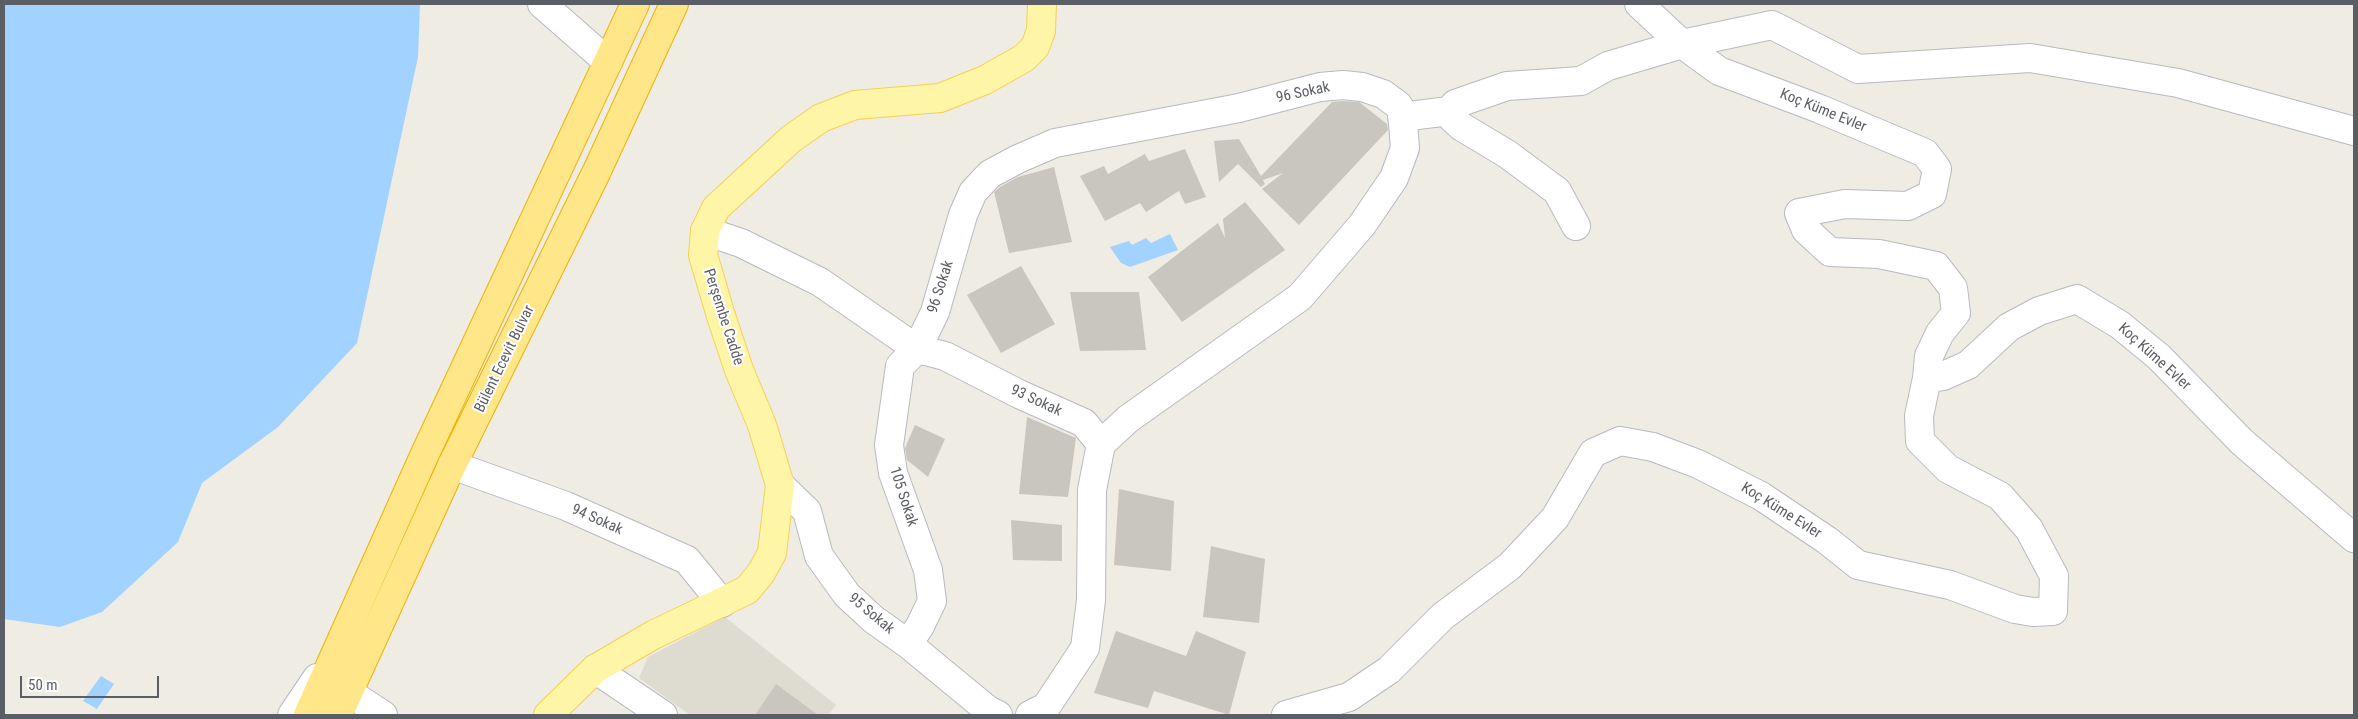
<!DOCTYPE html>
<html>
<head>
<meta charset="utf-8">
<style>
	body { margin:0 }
	#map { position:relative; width:2358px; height:719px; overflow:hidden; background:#eeece3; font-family:"Roboto Condensed",sans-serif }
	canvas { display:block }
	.frame { position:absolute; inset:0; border:5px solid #5b5e64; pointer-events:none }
	.scale { position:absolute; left:20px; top:676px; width:139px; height:22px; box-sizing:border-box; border:2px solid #5b5e64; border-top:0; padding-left:6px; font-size:15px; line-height:18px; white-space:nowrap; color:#5b5e64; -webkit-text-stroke:4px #fff; paint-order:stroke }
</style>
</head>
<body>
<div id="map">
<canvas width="2358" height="719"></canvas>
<div class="frame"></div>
<div class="scale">50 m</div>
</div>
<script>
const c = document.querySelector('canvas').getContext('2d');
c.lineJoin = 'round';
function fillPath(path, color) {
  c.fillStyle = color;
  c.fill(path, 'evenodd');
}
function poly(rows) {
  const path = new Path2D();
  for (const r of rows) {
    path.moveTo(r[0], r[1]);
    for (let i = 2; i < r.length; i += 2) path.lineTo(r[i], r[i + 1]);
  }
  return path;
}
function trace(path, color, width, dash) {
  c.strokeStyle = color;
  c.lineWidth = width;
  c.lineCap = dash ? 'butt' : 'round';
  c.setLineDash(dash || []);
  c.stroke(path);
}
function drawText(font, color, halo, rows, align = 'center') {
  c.font = font + ' "Roboto Condensed",sans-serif';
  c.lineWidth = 4;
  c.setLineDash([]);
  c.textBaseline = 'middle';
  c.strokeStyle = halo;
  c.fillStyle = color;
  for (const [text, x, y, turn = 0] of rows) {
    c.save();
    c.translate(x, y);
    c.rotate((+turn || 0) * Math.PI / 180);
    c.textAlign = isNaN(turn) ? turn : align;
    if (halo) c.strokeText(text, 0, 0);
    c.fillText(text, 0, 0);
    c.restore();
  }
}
fillPath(poly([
	[725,617,836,705,828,715,690,715,639,678,648,657]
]), '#dedbd1');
fillPath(poly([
	[4,4,420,4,418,57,357,343,278,427,202,483,178,542,102,612,60,627,4,619],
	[1170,234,1178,250,1130,267,1121,263,1110,247,1129,241,1132,245,1146,238,1151,243],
	[101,676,114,684,97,709,83,701]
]), '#a2d2ff');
fillPath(poly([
	[1343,101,1359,102,1387,124,1388,130,1299,225,1262,189,1283,173,1263,180,1265,184,1261,187,1238,164,1219,182,1214,141,1239,139,1261,176,1332,102],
	[1185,149,1206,197,1185,204,1179,191,1146,212,1140,203,1105,221,1080,176,1104,166,1108,174,1145,154,1149,161],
	[1054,167,1072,242,1009,253,994,192,1000,187,1018,177],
	[1245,202,1285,250,1182,322,1148,277,1218,223,1225,238,1223,219],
	[1021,266,1055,324,1001,353,967,295],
	[1070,292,1139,292,1146,350,1080,351],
	[1027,417,1076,438,1068,497,1019,494],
	[915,425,945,439,928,477,907,460,905,448],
	[1119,489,1174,501,1171,571,1114,565],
	[1011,520,1062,525,1062,561,1013,560],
	[1211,546,1265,559,1259,623,1203,617],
	[1116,631,1186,656,1196,631,1246,652,1229,715,1154,691,1148,708,1094,693],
	[776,684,818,715,755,715]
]), '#c9c6c0');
const minor = poly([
	[542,4,608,62],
	[1639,4,1682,44,1719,71,1820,109,1925,153,1937,169,1932,194,1908,206,1845,204,1799,213,1806,230,1830,252,1879,254,1936,266,1953,288,1956,313,1940,333,1929,356,1927,378,1943,376,1968,365,2009,327,2039,311,2077,299,2120,325,2159,357,2242,442,2354,538],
	[1402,117,1449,111],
	[1576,226,1557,191,1507,154,1462,127,1453,119,1449,111,1455,104,1507,86,1581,81,1608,66,1682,44,1772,25,1858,69,2030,58,2178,83,2354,131],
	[705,231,741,243,820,282,917,349,945,356,1019,394,1084,423,1101,444,1092,490,1091,600,1085,648,1046,707,1030,715],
	[452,465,566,506,687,560,722,603],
	[780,485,807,511,819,556,847,595,873,619,908,644,988,710,998,715],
	[908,644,920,626,932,601,928,570,893,473,889,445,900,366,917,349,935,312,963,215,973,192,990,174,1018,159,1055,143,1239,108,1320,87,1343,85,1362,87,1383,94,1398,105,1402,111,1405,148,1394,178,1362,225,1300,297,1128,419,1101,444],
	[595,669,663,715],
	[348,692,383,715],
	[292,715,317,678],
	[1286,715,1349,697,1389,670,1443,616,1510,566,1555,518,1593,453,1620,441,1653,447,1698,464,1761,496,1828,541,1858,565,1950,585,2015,609,2033,612,2053,611,2054,576,2029,529,2000,496,1948,469,1920,441,1919,416,1927,378]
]);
const major = poly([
	[548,715,595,669,653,635,747,590,761,573,772,553,780,485,762,425,739,370,721,316,703,255,705,231,716,208,791,139,821,118,855,105,940,98,985,80,1024,58,1035,47,1041,31,1042,4]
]);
const highway = poly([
	[308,715,424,456,635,4],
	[338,715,452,465,596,173,674,4]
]);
trace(minor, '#b8babf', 30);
trace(major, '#f5d055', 30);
trace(highway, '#f1b100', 30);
trace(minor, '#fff', 28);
trace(major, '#fff5a7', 28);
trace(highway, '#ffe789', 28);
drawText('15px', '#5b5e64', '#fff', [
	["96 Sokak",1303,93,-12],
	["Koç Küme Evler",1823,111,22],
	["96 Sokak",941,287,-72],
	["Perşembe Cadde",723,317,72],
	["Koç Küme Evler",2154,357,42],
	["Bülent Ecevit Bulvar",505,359,-64],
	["93 Sokak",1036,401,25],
	["105 Sokak",903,497,72],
	["Koç Küme Evler",1781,511,32],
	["94 Sokak",597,520,24],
	["95 Sokak",871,614,40]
]);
</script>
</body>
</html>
